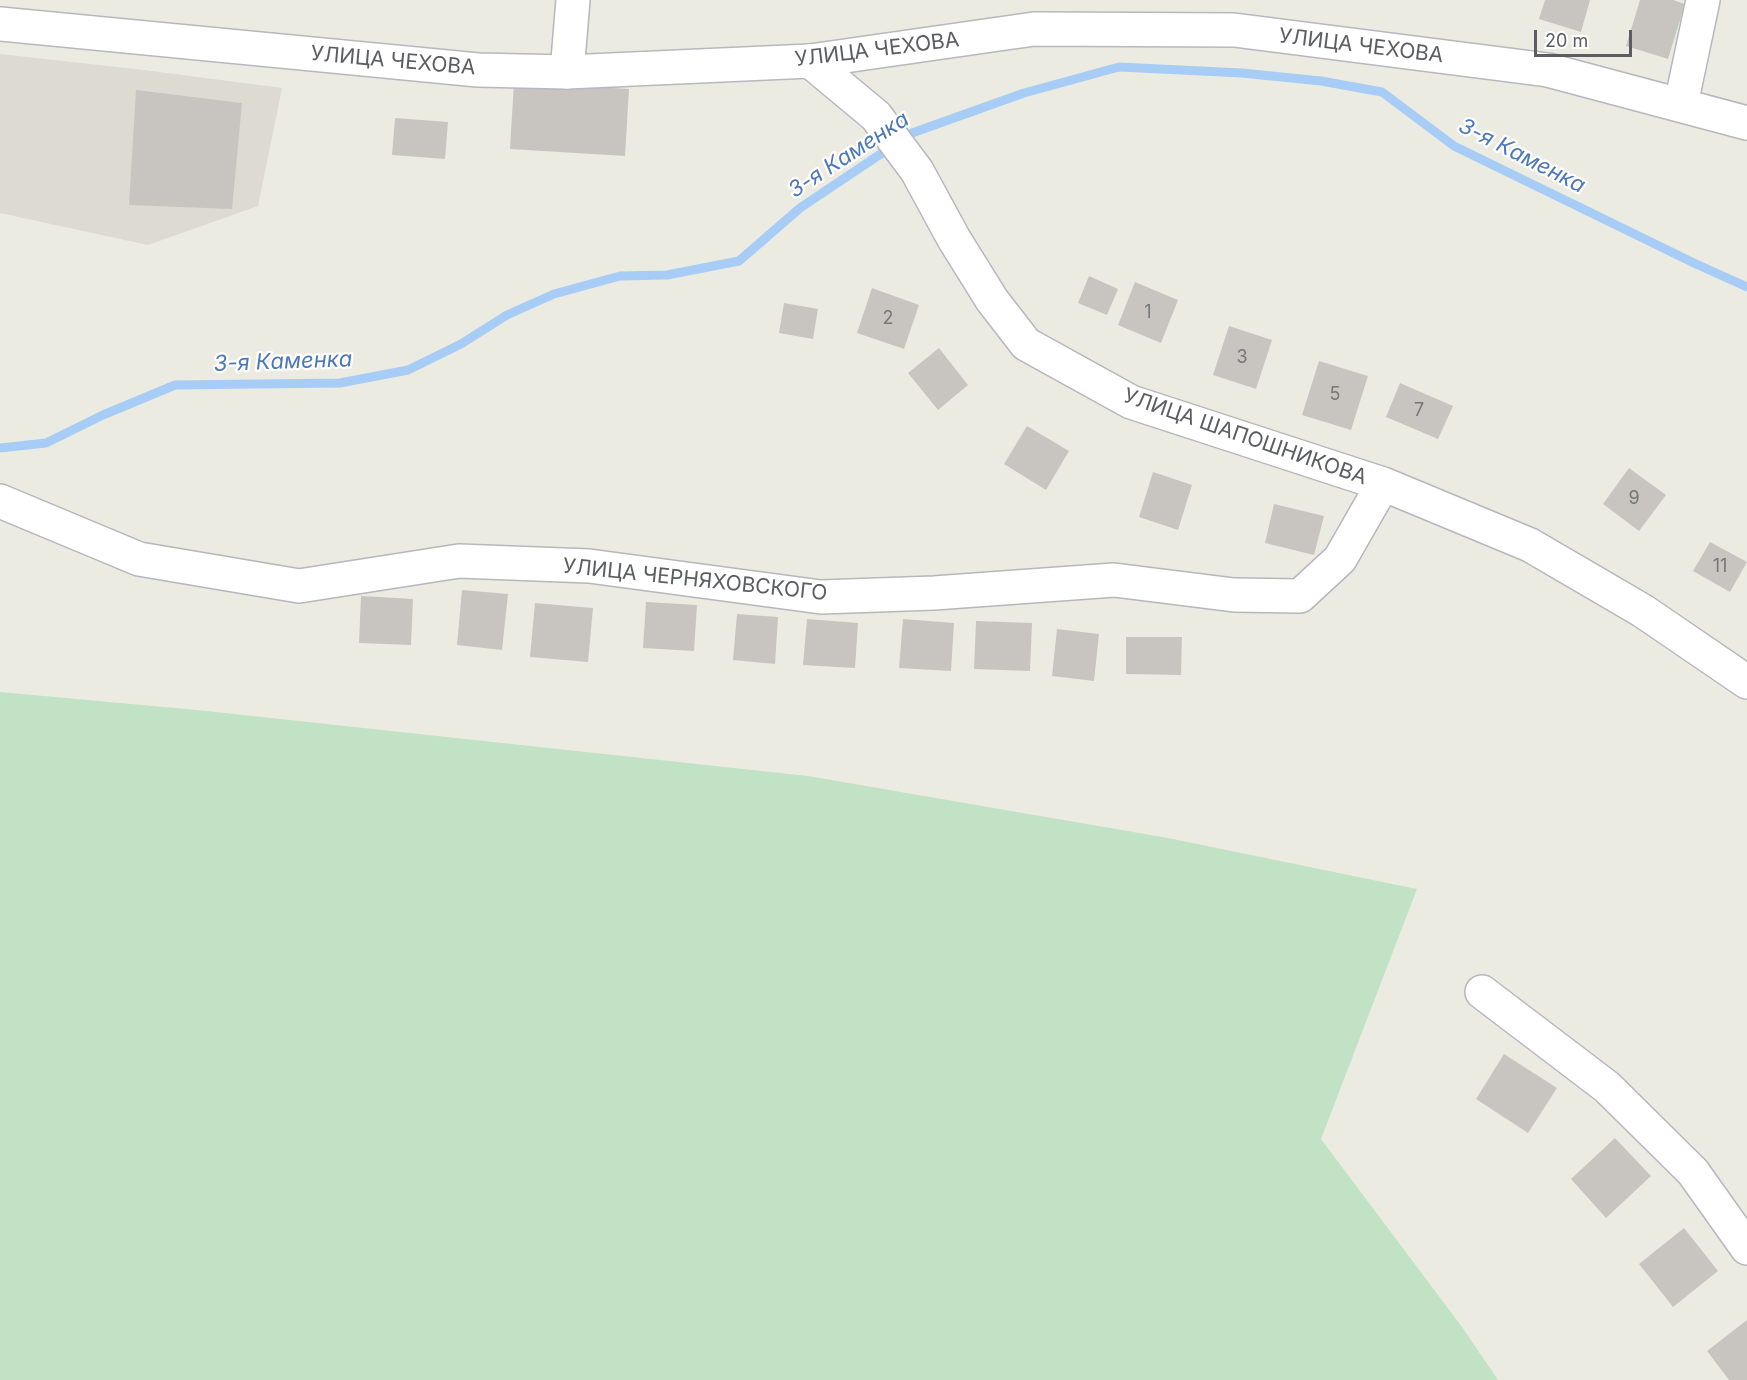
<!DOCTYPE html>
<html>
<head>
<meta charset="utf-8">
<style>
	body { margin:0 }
	#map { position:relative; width:1747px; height:1380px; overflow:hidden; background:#ecebe2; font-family:Inter,sans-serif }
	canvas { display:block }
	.scale { position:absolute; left:1534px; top:30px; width:98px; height:27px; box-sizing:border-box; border:3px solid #5b5d62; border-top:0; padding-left:8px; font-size:18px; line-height:21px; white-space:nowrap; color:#5b5d62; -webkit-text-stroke:4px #fff; paint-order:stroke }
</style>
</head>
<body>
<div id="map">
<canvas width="1747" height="1380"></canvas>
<div class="scale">20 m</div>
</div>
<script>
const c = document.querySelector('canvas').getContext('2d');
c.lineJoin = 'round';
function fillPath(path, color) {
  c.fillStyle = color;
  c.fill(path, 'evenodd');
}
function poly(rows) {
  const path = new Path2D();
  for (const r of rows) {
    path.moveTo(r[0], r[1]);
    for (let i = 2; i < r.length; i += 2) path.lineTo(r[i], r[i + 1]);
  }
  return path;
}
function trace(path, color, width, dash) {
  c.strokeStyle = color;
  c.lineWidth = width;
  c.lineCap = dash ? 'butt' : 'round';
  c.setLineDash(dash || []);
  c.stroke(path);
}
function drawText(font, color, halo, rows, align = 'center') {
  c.font = font + ' Inter,sans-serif';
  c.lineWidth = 4.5;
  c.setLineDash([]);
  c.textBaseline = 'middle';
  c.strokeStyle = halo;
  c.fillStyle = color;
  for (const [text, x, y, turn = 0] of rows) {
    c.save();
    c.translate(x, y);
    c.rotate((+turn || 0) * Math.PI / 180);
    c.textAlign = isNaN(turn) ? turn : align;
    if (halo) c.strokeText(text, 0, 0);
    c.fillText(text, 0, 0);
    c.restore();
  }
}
fillPath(poly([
	[0,54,144,70,282,88,258,206,148,245,0,213]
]), '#dcdad1');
fillPath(poly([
	[0,692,197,710,808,776,1168,838,1417,889,1321,1139,1462,1327,1498,1380,0,1380]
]), '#c1e2c4');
trace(poly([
	[0,448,46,443,103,415,175,385,340,383,408,370,461,344,507,315,554,294,620,276,667,275,739,261,800,208,912,133,1024,93,1119,67,1242,73,1321,81,1382,92,1454,146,1696,264,1747,287]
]), '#a7cdf7', 9);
fillPath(poly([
	[1545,0,1590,0,1581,32,1539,19],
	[1640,0,1673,0,1685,4,1668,59,1626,46],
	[514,82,629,89,625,156,510,149],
	[136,90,242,103,232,209,129,205],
	[395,118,448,122,445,159,392,155],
	[1089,276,1118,289,1107,315,1078,303],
	[1135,282,1178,300,1161,343,1118,325],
	[872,288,919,305,904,349,857,333],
	[784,303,818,309,813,339,779,333],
	[1229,326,1272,340,1256,389,1213,375],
	[939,348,968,385,938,410,908,373],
	[1319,361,1368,376,1351,430,1302,415],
	[1400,383,1453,406,1438,439,1386,417],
	[1027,426,1069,451,1046,490,1004,464],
	[1629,468,1666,495,1639,531,1603,504],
	[1153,472,1192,485,1178,530,1139,517],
	[1274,504,1324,516,1314,555,1265,543],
	[1710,542,1747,562,1730,592,1693,571],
	[462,590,508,594,502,650,457,645],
	[361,596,413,599,411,645,359,643],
	[646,602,697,605,694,651,643,648],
	[535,603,593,608,588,662,530,657],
	[737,614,778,617,775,664,733,660],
	[807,619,858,623,855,668,803,665],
	[903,619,954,623,951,671,899,668],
	[976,621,1032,623,1030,671,974,669],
	[1057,629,1099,634,1094,681,1052,676],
	[1126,637,1182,637,1181,675,1126,674],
	[1504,1054,1557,1088,1528,1133,1476,1099],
	[1615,1138,1651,1176,1606,1218,1571,1179],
	[1684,1228,1718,1271,1673,1307,1639,1264],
	[1747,1320,1747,1380,1729,1380,1707,1351]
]), '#c8c5c0');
const street = poly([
	[810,61,876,116,917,171,954,239,992,300,1026,344,1131,402,1383,484,1530,545,1643,611,1747,682],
	[567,72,573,0],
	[1681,104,1703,0],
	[0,501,139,559,299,586,459,561,589,566,821,597,934,593,1114,580,1234,595,1300,596,1340,559,1383,484],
	[1482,992,1607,1087,1693,1172,1747,1248]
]);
const secondary = poly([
	[0,24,478,70,567,72,810,61,1034,29,1234,30,1548,70,1747,123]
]);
trace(street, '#b5b7bc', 36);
trace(secondary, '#b6b8bd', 36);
trace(street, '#fff', 33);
trace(secondary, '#fff', 33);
drawText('18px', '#76777a', null, [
	["1",1148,313],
	["2",888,319],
	["3",1242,358],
	["5",1335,395],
	["7",1419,411],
	["9",1634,499],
	["11",1720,567]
]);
drawText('21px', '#5b5d62', '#fff', [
	["УЛИЦА ЧЕХОВА",1361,46,7],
	["УЛИЦА ЧЕХОВА",877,50,-7],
	["УЛИЦА ЧЕХОВА",393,61,5],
	["УЛИЦА ШАПОШНИКОВА",1245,437,19],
	["УЛИЦА ЧЕРНЯХОВСКОГО",695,580,6]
]);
drawText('italic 22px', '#4c77b8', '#fff', [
	["3-я Каменка",849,155,-33],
	["3-я Каменка",1522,156,27],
	["3-я Каменка",283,362,-2]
]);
</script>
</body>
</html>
